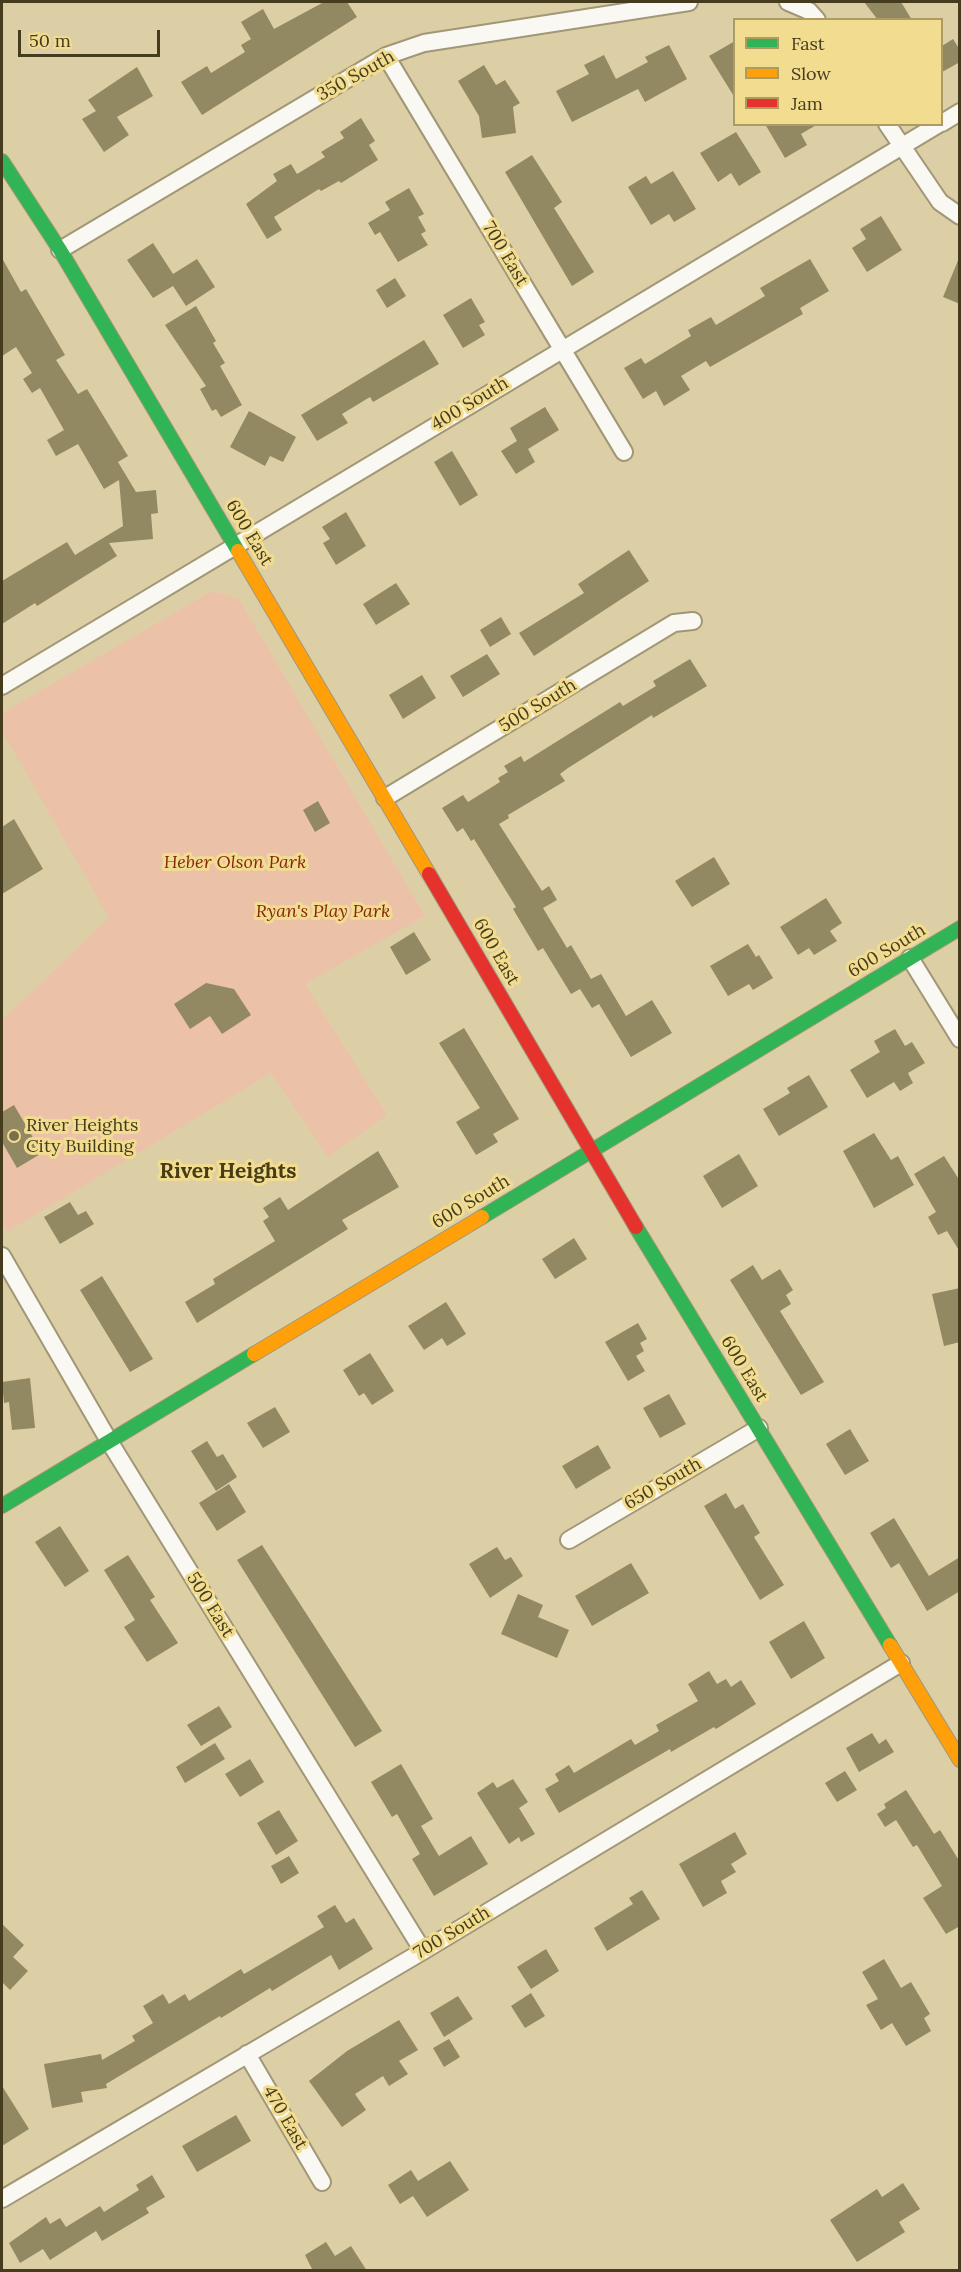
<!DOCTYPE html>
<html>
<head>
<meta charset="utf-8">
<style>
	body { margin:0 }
	#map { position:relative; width:961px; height:2272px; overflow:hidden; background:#dccfa6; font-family:Lora,serif }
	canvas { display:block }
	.frame { position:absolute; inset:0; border:3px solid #453c1d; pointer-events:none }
	.legend { position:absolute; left:733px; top:18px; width:210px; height:108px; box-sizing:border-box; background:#f2dc90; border:2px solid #ad9c62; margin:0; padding:8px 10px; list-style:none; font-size:18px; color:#453c1d }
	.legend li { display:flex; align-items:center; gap:12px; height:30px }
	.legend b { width:30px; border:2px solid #ad9c62 }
	.scale { position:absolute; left:18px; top:30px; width:142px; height:27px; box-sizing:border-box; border:3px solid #453c1d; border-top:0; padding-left:8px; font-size:18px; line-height:21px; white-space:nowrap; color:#453c1d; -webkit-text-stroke:4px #f2dc90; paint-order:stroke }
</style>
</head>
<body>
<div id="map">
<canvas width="961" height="2272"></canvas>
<div class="frame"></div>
<ul class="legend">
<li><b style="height:8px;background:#30b455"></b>Fast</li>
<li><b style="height:8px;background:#ff9f0a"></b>Slow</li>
<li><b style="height:8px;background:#e5322d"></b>Jam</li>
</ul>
<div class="scale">50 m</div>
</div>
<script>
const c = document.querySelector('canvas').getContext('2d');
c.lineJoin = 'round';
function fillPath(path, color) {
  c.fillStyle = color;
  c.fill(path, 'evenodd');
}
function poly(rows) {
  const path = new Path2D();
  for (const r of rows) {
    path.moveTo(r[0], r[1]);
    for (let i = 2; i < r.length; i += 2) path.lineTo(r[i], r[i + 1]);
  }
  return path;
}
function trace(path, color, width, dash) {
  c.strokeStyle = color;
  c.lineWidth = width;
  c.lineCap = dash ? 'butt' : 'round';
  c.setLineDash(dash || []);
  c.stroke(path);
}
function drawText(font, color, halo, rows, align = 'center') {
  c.font = font + ' Lora,serif';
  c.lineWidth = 6;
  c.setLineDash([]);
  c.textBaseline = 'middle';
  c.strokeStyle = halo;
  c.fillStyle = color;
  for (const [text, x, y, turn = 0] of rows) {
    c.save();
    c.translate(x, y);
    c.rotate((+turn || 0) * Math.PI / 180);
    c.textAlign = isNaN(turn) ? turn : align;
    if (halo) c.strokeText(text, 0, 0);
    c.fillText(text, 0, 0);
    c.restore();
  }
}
fillPath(poly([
	[212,591,239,599,425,916,305,984,387,1115,328,1157,271,1073,7,1232,2,1223,2,1020,109,918,2,731,2,713]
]), '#ebc2a8');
fillPath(poly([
	[324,2,347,2,357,17,202,115,181,82,207,66,211,73,245,52,241,45,251,39,241,22,263,9,274,29],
	[864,2,901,2,912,20,878,20],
	[953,39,960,50,960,62,942,72,942,46],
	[735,41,735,98,709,56],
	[669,45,687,79,645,102,638,89,572,122,556,91,589,74,584,65,604,55,616,79,648,62,645,57],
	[484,65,496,85,505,80,520,103,513,107,516,133,482,138,479,116,458,81],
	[137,67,153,96,117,117,129,135,104,152,82,119,96,111,88,100],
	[361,118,375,141,369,145,378,160,341,183,339,181,321,191,319,189,274,217,282,230,267,239,246,204,277,181,273,174,291,164,297,174,325,157,321,152,344,138,340,132],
	[765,124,818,124,801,134,807,145,785,158],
	[736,132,761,172,739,186,731,173,718,182,700,153],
	[532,155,562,202,554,208,594,272,572,286,505,172],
	[673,171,696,209,674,222,669,214,651,225,628,187,646,176,651,184],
	[409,188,424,214,418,217,426,231,421,234,428,245,398,262,380,232,375,235,368,223,390,210,385,202],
	[881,216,902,250,867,272,852,248,866,239,860,229],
	[153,243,173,274,197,259,215,287,186,306,173,286,153,298,127,260],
	[2,258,21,292,26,289,65,355,56,360,78,394,87,389,128,456,118,462,136,492,156,490,158,513,151,514,153,539,109,543,117,556,37,606,35,603,2,624,2,581,67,542,75,555,123,526,119,480,104,489,78,444,56,456,47,440,64,430,40,388,32,393,23,379,32,373,16,347,2,356],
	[959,258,960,258,960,304,943,297],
	[810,259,829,291,800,308,803,314,710,367,706,361,681,376,690,390,664,406,656,391,643,399,624,368,641,358,645,364,691,336,688,330,711,317,716,325,765,296,760,288],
	[395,278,406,296,387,308,376,290],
	[471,298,485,322,479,325,485,335,463,348,443,315],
	[196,306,216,341,213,343,225,363,220,366,242,405,221,417,216,409,212,411,200,389,206,386,165,325],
	[424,340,439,364,373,402,370,397,342,414,348,423,317,441,301,415],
	[545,407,559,430,528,449,535,462,516,474,501,451,517,441,510,428],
	[249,411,296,437,283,462,270,456,265,466,230,447],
	[452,451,478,495,460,506,434,462],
	[346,512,366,546,336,565,323,543,330,539,322,527],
	[629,550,649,581,534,656,519,633,584,593,578,584],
	[396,583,410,604,376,625,363,604],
	[501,617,511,634,490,647,480,630],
	[487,654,500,674,463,697,450,676],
	[690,659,707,686,653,718,652,715,568,768,560,774,565,781,508,815,509,818,499,824,542,891,549,886,557,900,543,908,567,948,571,945,591,979,601,974,626,1016,652,1000,672,1033,631,1057,599,1004,592,1008,580,989,571,994,543,948,538,951,513,909,516,907,474,839,471,841,463,828,457,832,442,808,463,795,468,802,500,782,498,778,508,772,504,766,521,756,524,762,620,702,623,706,656,686,653,681],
	[422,675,436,698,403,719,389,695],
	[318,801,330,823,315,832,303,810],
	[14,819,43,869,2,894,2,827],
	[714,857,730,884,692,907,675,881],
	[826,898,842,923,830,931,837,941,814,955,809,948,798,955,780,927],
	[414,932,431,960,406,975,390,947],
	[748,944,756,957,759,955,773,978,753,990,749,984,728,996,710,966],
	[206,983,234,989,251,1015,222,1034,210,1016,190,1029,174,1004],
	[464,1028,519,1119,493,1134,498,1142,476,1155,456,1122,480,1108,439,1043],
	[895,1029,905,1046,912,1042,925,1063,908,1073,913,1083,900,1091,894,1082,867,1098,850,1070,880,1052,874,1041],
	[809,1075,828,1107,779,1136,763,1109,790,1093,787,1088],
	[14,1105,42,1153,17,1168,2,1142,2,1112],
	[874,1133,891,1160,898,1156,914,1185,874,1208,843,1151],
	[378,1151,399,1187,342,1220,348,1229,197,1323,185,1302,215,1284,213,1279,275,1241,263,1221,269,1217,263,1208,280,1197,288,1210],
	[739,1154,758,1186,722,1208,703,1176],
	[944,1156,960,1181,960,1252,947,1231,938,1235,928,1217,936,1212,914,1174],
	[70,1202,78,1215,86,1211,94,1224,60,1244,44,1217],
	[574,1238,587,1259,555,1279,542,1259],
	[753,1265,762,1280,780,1269,793,1290,786,1295,791,1304,780,1311,824,1382,801,1395,730,1280],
	[102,1276,153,1359,130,1372,80,1290],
	[960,1288,960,1342,944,1346,932,1294],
	[446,1302,466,1334,447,1346,442,1338,424,1350,408,1326],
	[638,1323,647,1339,640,1343,644,1351,636,1356,645,1371,628,1381,605,1342],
	[370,1353,394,1391,372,1405,364,1393,359,1396,343,1370],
	[30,1378,35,1428,12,1430,9,1402,4,1403,2,1382],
	[669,1394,686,1424,660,1438,643,1408],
	[275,1407,290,1432,263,1448,247,1423],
	[850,1429,869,1461,845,1475,826,1444],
	[207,1441,217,1457,223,1454,237,1477,216,1491,191,1451],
	[598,1445,611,1468,576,1489,562,1466],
	[229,1484,246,1512,217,1531,199,1503],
	[726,1493,735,1509,743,1504,760,1533,754,1537,784,1585,760,1600,704,1506],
	[894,1518,929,1576,960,1557,960,1591,927,1611,899,1563,891,1568,870,1533],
	[60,1526,89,1571,65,1587,35,1542],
	[262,1545,382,1731,355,1747,237,1560],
	[497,1547,505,1560,511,1557,523,1576,490,1598,469,1564],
	[128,1555,155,1597,150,1600,178,1643,147,1662,124,1627,135,1620,104,1570],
	[631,1563,649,1593,592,1626,575,1596],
	[518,1594,543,1605,538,1617,569,1630,557,1658,501,1634],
	[804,1621,825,1658,791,1679,769,1642],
	[709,1671,717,1684,726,1679,731,1687,741,1680,756,1704,716,1729,714,1727,671,1752,670,1749,559,1813,545,1789,559,1781,555,1774,569,1765,574,1773,631,1739,635,1745,659,1731,656,1725,698,1701,688,1684],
	[219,1706,232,1727,201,1746,187,1725],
	[872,1733,879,1744,886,1739,894,1752,859,1772,846,1748],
	[215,1743,225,1759,185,1783,176,1767],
	[250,1759,264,1782,240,1797,225,1774],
	[401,1764,433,1819,421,1826,439,1856,471,1836,488,1864,434,1896,412,1859,420,1854,397,1814,392,1817,371,1782],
	[845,1771,857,1790,837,1802,825,1783],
	[513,1779,528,1802,519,1808,535,1834,521,1842,519,1837,509,1844,477,1793,493,1782,497,1788],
	[906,1790,934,1834,940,1830,960,1862,960,1926,946,1934,923,1898,942,1886,917,1845,913,1847,896,1820,885,1827,877,1814,886,1808,884,1804],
	[279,1810,298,1841,276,1855,257,1823],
	[735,1832,747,1854,731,1864,736,1872,721,1881,727,1893,703,1907,679,1864],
	[289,1856,299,1873,281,1884,271,1866],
	[642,1890,660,1919,607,1951,594,1928,633,1904,629,1898],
	[335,1905,346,1923,354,1918,373,1949,339,1970,331,1955,272,1991,270,1988,221,2018,220,2016,106,2084,107,2088,81,2092,83,2102,52,2108,44,2064,101,2054,102,2060,135,2041,132,2036,153,2023,143,2006,163,1994,169,2004,185,1994,189,2001,241,1969,244,1974,324,1927,317,1916],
	[2,1924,24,1945,13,1957,28,1971,10,1990,2,1982],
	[546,1949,559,1971,531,1989,517,1967],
	[884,1959,901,1988,911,1982,930,2014,924,2018,931,2031,906,2046,892,2023,881,2030,866,2005,878,1999,862,1972],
	[531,1993,545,2016,525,2028,511,2006],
	[458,1996,473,2019,444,2037,430,2013],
	[399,2020,418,2050,399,2061,408,2074,389,2086,383,2076,355,2094,366,2110,342,2127,309,2081,347,2051],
	[449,2039,460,2057,444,2067,433,2048],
	[2,2086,29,2129,2,2146],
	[236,2115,251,2141,197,2172,182,2146],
	[450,2161,469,2190,427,2217,413,2196,400,2204,388,2185,411,2170,418,2181],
	[152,2175,165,2197,146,2208,149,2213,102,2241,96,2231,50,2260,43,2249,20,2263,9,2243,46,2217,50,2224,60,2218,66,2227,100,2206,104,2212,139,2190,136,2185],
	[903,2183,920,2209,899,2222,905,2232,857,2262,830,2220,877,2189,882,2197],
	[326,2242,335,2256,351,2246,367,2271,313,2271,305,2255]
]), '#928861');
const street = poly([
	[788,2,809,11,817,20],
	[386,56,624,452],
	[942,123,960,112],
	[887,124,940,202,960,216],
	[60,250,386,56,424,43,689,2],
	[2,686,939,124],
	[385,798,674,623,693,621],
	[910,958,960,1039],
	[2,1256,109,1441,423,1951],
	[569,1540,759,1428],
	[247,2054,322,2182],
	[2,2199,423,1951,901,1663]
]);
const fast = poly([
	[2,161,60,250,238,551],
	[482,1217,960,928],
	[636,1227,890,1645],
	[2,1506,254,1354]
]);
const slow = poly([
	[238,551,429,874],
	[254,1354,482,1217],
	[890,1645,960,1760]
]);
const jam = poly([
	[429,874,636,1227]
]);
trace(street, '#a19776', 20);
trace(fast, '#a19776', 16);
trace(slow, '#a19776', 16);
trace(jam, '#a19776', 16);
trace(street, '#faf8f2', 16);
trace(fast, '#30b455', 14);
trace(slow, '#ff9f0a', 14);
trace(jam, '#e5322d', 14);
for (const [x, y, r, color] of [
	[14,1136,6,"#7a6f4d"]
]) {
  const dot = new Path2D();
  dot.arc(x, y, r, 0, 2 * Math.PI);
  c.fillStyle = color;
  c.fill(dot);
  trace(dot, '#f2dc90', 2);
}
drawText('18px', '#453c1d', '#f2dc90', [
	["350 South",356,76,-29],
	["700 East",505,254,59],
	["400 South",470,404,-31],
	["600 East",249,533,59],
	["500 South",538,706,-31],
	["600 South",887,951,-31],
	["600 East",496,952,60],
	["600 South",471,1202,-31],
	["600 East",744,1369,59],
	["650 South",663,1484,-30],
	["500 East",210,1605,58],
	["700 South",452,1933,-31],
	["470 East",285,2118,60]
]);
drawText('italic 18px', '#872610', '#f2dc90', [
	["Heber Olson Park",235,863],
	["Ryan's Play Park",323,912]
]);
drawText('18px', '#453c1d', '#f2dc90', [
	["River Heights",26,1126],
	["City Building",26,1147]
], 'left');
drawText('bold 21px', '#473c15', '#f2dc90', [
	["River Heights",228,1172]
]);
</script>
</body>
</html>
